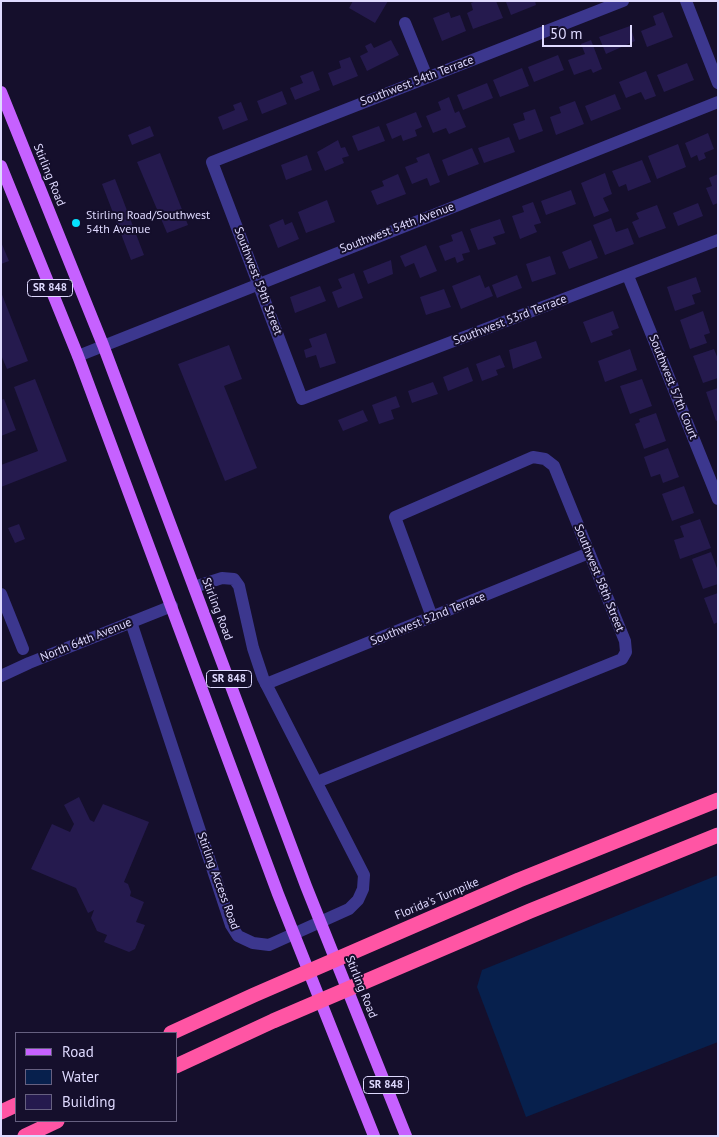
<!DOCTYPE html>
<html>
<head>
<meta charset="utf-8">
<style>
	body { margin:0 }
	#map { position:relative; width:719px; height:1137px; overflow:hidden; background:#150f2c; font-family:"PT Sans",sans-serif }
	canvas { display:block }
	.frame { position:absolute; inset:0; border:2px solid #dfdaff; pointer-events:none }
	.legend { position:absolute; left:15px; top:1032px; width:162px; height:90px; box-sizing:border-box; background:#150f2c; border:1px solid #666080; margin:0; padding:6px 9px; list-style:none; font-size:15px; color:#dfdaff }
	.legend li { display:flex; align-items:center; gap:10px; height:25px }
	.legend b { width:25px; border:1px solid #666080 }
	.scale { position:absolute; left:542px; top:25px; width:90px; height:22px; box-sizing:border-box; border:2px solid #dfdaff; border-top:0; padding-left:6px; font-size:15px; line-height:18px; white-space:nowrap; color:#dfdaff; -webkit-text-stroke:4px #150f2c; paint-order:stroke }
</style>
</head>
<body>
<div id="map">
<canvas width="719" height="1137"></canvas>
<div class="frame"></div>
<ul class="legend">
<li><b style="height:6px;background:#c661ff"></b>Road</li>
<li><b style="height:14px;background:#07204d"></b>Water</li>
<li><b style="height:14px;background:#251a4e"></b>Building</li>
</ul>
<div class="scale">50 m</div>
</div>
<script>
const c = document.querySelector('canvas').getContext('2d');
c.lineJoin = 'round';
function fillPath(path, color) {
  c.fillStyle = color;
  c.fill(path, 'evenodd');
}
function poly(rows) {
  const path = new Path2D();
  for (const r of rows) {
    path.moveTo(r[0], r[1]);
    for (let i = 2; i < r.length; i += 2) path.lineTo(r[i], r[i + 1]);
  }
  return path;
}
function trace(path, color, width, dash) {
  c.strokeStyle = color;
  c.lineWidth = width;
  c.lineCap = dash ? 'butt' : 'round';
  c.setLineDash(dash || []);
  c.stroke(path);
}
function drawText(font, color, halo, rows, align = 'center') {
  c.font = font + ' "PT Sans",sans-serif';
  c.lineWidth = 4;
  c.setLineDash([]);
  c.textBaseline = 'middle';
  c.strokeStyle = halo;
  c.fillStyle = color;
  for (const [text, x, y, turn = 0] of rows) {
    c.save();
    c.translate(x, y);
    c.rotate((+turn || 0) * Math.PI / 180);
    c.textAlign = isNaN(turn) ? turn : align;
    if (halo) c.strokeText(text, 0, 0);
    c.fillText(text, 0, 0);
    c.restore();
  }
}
fillPath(poly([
	[718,875,718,1042,526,1117,477,987,482,970]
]), '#07204d');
fillPath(poly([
	[353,1,388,1,375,23,349,8],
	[476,1,496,1,503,18,473,29,467,13,473,10,471,3],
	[535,1,536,5,511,15,506,2],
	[449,12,451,18,460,15,466,31,442,41,433,18],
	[663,12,673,37,647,47,641,31,656,25,653,16],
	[630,26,635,41,606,54,599,37],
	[391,40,399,55,367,71,360,56,368,52,365,46,371,43,374,48],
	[591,40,602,69,593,73,591,69,574,75,568,60,585,54,581,44],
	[558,55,564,70,534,82,528,67],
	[350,57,358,76,333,86,328,73,341,68,339,61],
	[687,63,694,80,664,92,657,75],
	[522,68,529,86,500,97,493,80],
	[313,71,320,90,295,100,290,88,303,83,300,76],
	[646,71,656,96,645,100,641,92,626,98,619,82],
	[487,83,493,98,463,110,457,95],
	[282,91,287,104,262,114,257,101],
	[615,94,621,109,591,121,585,106],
	[449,97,455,113,459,111,466,127,449,134,446,128,433,133,426,116,441,110,438,102],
	[575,101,584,124,556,135,550,117,561,113,559,107],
	[241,102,248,120,223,130,218,117,235,110,233,105],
	[535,109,543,131,519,140,513,124,525,120,523,113],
	[416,112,422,127,415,130,417,136,403,141,401,135,392,139,386,124],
	[150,126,154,136,132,145,128,135],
	[379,126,385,141,358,151,352,136],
	[708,133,714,149,704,153,706,158,699,161,697,155,691,158,685,143],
	[509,137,515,152,484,163,478,148],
	[338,140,341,148,345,147,349,156,342,158,344,163,325,171,317,152],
	[678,144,686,167,657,179,648,156],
	[472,148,479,164,448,176,442,160],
	[160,153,188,225,167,233,137,162],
	[429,153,440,182,430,186,427,178,412,184,405,167,418,162,416,158],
	[307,155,312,170,286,180,281,165],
	[642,160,651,182,628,191,626,184,619,187,612,171],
	[605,173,612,194,603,198,609,211,594,217,581,183],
	[398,174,406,194,377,205,371,191,384,186,382,181],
	[718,174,718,203,713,205,706,188,712,186,709,178],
	[115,179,144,255,131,260,102,184],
	[571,190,576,204,546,215,541,201],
	[327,200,335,222,306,233,298,212],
	[533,202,541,223,534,225,537,232,520,239,512,216,524,212,522,206],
	[698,203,703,216,678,226,673,213],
	[657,205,666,228,639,238,632,222,639,219,636,213],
	[611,218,616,232,628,228,634,244,605,255,593,225],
	[283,219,285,225,292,222,299,239,278,248,269,225],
	[500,219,505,233,493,237,496,244,478,250,470,229],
	[462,231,470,252,462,254,464,260,457,263,455,257,445,261,439,246,453,241,451,235],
	[591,240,598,258,569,269,562,252],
	[1,242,9,261,1,264],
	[426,245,437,271,420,278,414,263,405,267,400,256],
	[550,256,556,274,532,282,526,264],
	[391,260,393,274,368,284,363,271],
	[354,273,363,298,338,308,332,292,342,288,338,279],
	[480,275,485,288,489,286,493,296,461,309,452,286],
	[517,275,522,288,497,298,492,285],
	[696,277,701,292,692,295,695,304,675,311,667,287],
	[320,286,326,301,295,313,290,297],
	[444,289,451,307,426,315,420,297],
	[1,292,28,361,7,369,1,355],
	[613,311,619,328,611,331,613,335,591,343,583,322],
	[703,311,710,333,704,335,707,343,690,349,680,320],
	[326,333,336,363,320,368,316,355,306,358,304,350,312,347,309,339],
	[536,341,542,358,513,369,509,350],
	[229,345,242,379,224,386,257,468,225,481,178,364],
	[630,349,637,370,605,382,598,361],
	[714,349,718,359,718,378,703,383,693,356],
	[500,355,505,367,496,370,498,375,482,381,476,364],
	[468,367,473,381,448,391,443,377],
	[35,379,67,461,1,487,1,465,38,451,14,387],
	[642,379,652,406,630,414,620,386],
	[433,382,438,394,412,403,408,391],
	[718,388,718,420,716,421,706,392],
	[396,396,400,407,391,410,394,419,379,424,372,405],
	[4,399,16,430,1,436,1,400],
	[363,410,368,421,343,431,338,420],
	[656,413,666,441,644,449,635,424,640,422,639,419],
	[668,448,679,477,663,483,660,474,651,477,644,457],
	[684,486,694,513,672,521,662,494],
	[700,519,711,548,680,559,674,540,684,537,680,526],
	[19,524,25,539,15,543,8,528],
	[711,552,718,571,718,584,703,589,692,559],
	[718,593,718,622,714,624,704,598],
	[79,797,90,820,94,822,103,804,149,822,124,882,128,884,131,892,130,896,144,902,136,922,145,925,135,949,129,952,104,942,107,935,97,931,91,918,94,910,88,913,76,888,31,869,52,824,70,832,74,824,64,805]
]), '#251a4e');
trace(poly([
	[623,1,212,162,302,399,718,240],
	[686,1,718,83],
	[405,23,427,77],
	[628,276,718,499],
	[78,356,718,102],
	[1,594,23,649],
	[266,684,589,553],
	[317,782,622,659,626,652,625,641,554,466,545,459,533,457,395,517,432,617]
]), '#3c378e', 12);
trace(poly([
	[131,622,231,925,238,936,253,943,269,945,349,909,358,900,363,889,364,875,263,678,253,648,239,586,234,579,222,578,194,587],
	[1,676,29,663,172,606]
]), '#3c378e', 12);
trace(poly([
	[1,92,103,345,306,886,406,1136],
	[1,166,78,356,278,894,374,1136]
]), '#c661ff', 12);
trace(poly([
	[171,1033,254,995,519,880,718,800],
	[176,1066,273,1021,530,911,718,835],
	[1,1112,16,1105],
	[25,1136,57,1121]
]), '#ff55a4', 15);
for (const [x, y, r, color] of [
	[76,223,5,"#06e2ff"]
]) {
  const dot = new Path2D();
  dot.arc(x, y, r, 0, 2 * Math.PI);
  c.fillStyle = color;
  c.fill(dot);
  trace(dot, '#150f2c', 2);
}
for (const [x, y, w] of [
	[50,288,45],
	[229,679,45],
	[386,1085,45]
]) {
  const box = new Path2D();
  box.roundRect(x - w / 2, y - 8.5, w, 17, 4);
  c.fillStyle = '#150f2c';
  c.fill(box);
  trace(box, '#dfdaff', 1);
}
drawText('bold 11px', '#dfdaff', null, [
	["SR 848",50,288],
	["SR 848",229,679],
	["SR 848",386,1085]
]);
drawText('12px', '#dfdaff', '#150f2c', [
	["Southwest 54th Terrace",417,81,-21],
	["Stirling Road",49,175,68],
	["Southwest 54th Avenue",397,228,-21],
	["Southwest 59th Street",258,281,69],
	["Southwest 53rd Terrace",510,320,-21],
	["Southwest 57th Court",673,387,68],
	["Southwest 58th Street",599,578,68],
	["Stirling Road",217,609,69],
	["Southwest 52nd Terrace",428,619,-22],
	["North 64th Avenue",86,640,-22],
	["Stirling Access Road",218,881,70],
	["Florida's Turnpike",437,899,-23],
	["Stirling Road",361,987,68]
]);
drawText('12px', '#dfdaff', '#150f2c', [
	["Stirling Road/Southwest",86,216],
	["54th Avenue",86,230]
], 'left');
</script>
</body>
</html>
